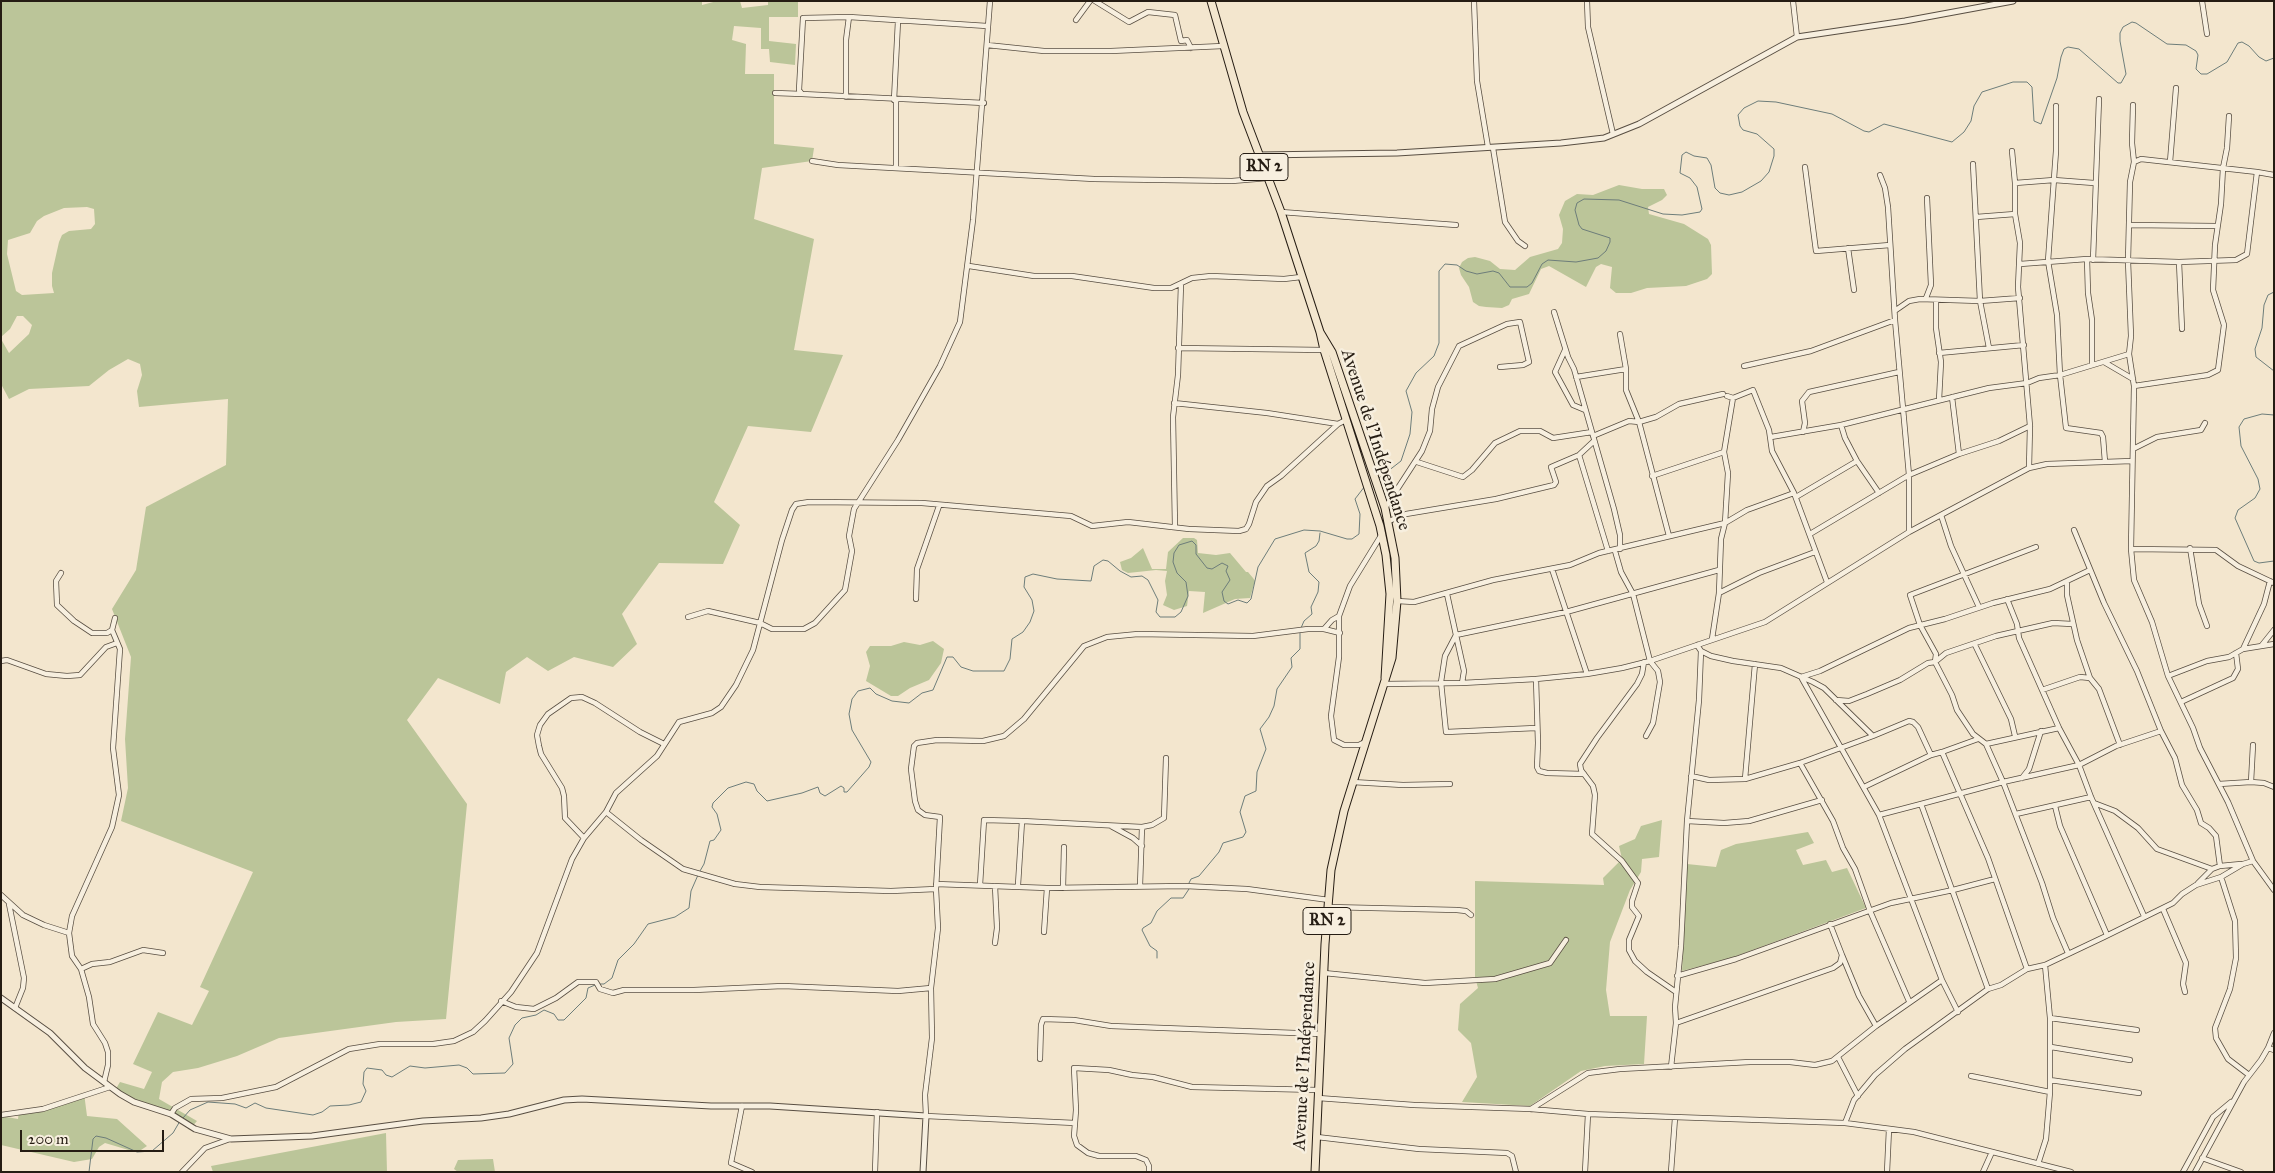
<!DOCTYPE html>
<html>
<head>
<meta charset="utf-8">
<style>
	body { margin:0 }
	#map { position:relative; width:2275px; height:1173px; overflow:hidden; background:#f3e6ce; font-family:"IM FELL Great Primer",serif }
	canvas { display:block }
	.frame { position:absolute; inset:0; border:2px solid #251c13; pointer-events:none }
	.scale { position:absolute; left:20px; top:1130px; width:144px; height:22px; box-sizing:border-box; border:2px solid #251c13; border-top:0; padding-left:6px; font-size:15px; line-height:18px; white-space:nowrap; color:#251c13; -webkit-text-stroke:4px #f7efdf; paint-order:stroke }
</style>
</head>
<body>
<div id="map">
<canvas width="2275" height="1173"></canvas>
<div class="frame"></div>
<div class="scale">200 m</div>
</div>
<script>
const c = document.querySelector('canvas').getContext('2d');
c.lineJoin = 'round';
function fillPath(path, color) {
  c.fillStyle = color;
  c.fill(path, 'evenodd');
}
function poly(rows) {
  const path = new Path2D();
  for (const r of rows) {
    path.moveTo(r[0], r[1]);
    for (let i = 2; i < r.length; i += 2) path.lineTo(r[i], r[i + 1]);
  }
  return path;
}
function trace(path, color, width, dash) {
  c.strokeStyle = color;
  c.lineWidth = width;
  c.lineCap = dash ? 'butt' : 'round';
  c.setLineDash(dash || []);
  c.stroke(path);
}
function drawText(font, color, halo, rows, align = 'center') {
  c.font = font + ' "IM FELL Great Primer",serif';
  c.lineWidth = 5;
  c.setLineDash([]);
  c.textBaseline = 'middle';
  c.strokeStyle = halo;
  c.fillStyle = color;
  for (const [text, x, y, turn = 0] of rows) {
    c.save();
    c.translate(x, y);
    c.rotate((+turn || 0) * Math.PI / 180);
    c.textAlign = isNaN(turn) ? turn : align;
    if (halo) c.strokeText(text, 0, 0);
    c.fillText(text, 0, 0);
    c.restore();
  }
}
fillPath(poly([
	[1,1,702,1,702,5,717,1,740,1,742,8,768,5,768,1,798,1,798,17,769,17,769,41,796,44,795,65,770,62,769,49,761,49,761,28,734,26,732,40,746,44,745,74,774,74,774,144,814,148,812,161,762,168,754,219,814,239,794,350,843,355,811,432,748,426,714,502,740,525,723,564,659,563,622,614,637,644,613,667,574,657,548,671,527,657,506,672,500,704,438,678,407,720,467,804,446,1019,396,1022,279,1038,237,1056,198,1068,173,1072,162,1082,159,1099,197,1121,189,1130,186,1124,173,1117,153,1111,114,1092,120,1082,144,1089,152,1072,133,1064,158,1012,192,1025,209,991,200,987,253,872,121,821,128,788,125,739,131,657,112,609,136,570,146,507,226,465,228,399,139,407,137,391,142,375,140,364,128,359,109,370,89,386,29,389,9,399,1,384,1,339,9,353,29,334,32,325,23,316,17,316,10,329,1,337],
	[87,207,94,209,95,224,91,229,69,231,62,235,59,242,52,273,52,286,54,293,22,295,16,291,7,254,8,240,30,233,37,221,44,216,64,208],
	[1619,185,1642,189,1664,189,1667,195,1662,200,1648,207,1649,214,1684,224,1708,239,1711,245,1712,274,1707,279,1686,286,1647,288,1631,293,1616,293,1610,288,1612,267,1601,264,1596,267,1586,287,1549,266,1541,269,1529,294,1512,299,1509,305,1502,308,1486,307,1479,306,1473,302,1469,287,1461,275,1459,268,1462,262,1468,258,1475,257,1490,261,1500,269,1515,270,1530,257,1558,249,1562,243,1563,229,1559,215,1565,201,1577,194,1593,195],
	[1183,538,1194,538,1197,540,1198,553,1216,555,1230,553,1246,572,1248,572,1253,578,1255,581,1250,598,1235,599,1203,613,1205,592,1189,591,1187,606,1174,610,1163,605,1167,595,1165,581,1167,571,1156,570,1128,573,1122,570,1120,562,1131,558,1143,548,1152,569,1166,569,1168,552],
	[933,641,944,649,941,663,929,680,910,688,898,696,891,696,866,681,870,666,866,652,870,646,891,646,904,642,920,645],
	[1662,820,1659,857,1642,859,1641,872,1630,890,1610,942,1606,990,1610,1016,1647,1016,1644,1064,1605,1066,1581,1071,1530,1106,1462,1102,1477,1077,1471,1043,1458,1030,1460,1004,1478,988,1475,977,1475,881,1604,885,1603,878,1622,859,1619,846,1635,839,1641,826],
	[1808,832,1814,843,1796,850,1803,865,1826,860,1832,872,1847,868,1866,908,1731,958,1682,971,1687,864,1716,867,1721,850,1736,844],
	[84,1093,87,1116,117,1119,147,1146,141,1150,132,1151,105,1143,99,1147,92,1159,74,1162,1,1145,1,1116,18,1119,19,1111,41,1108],
	[386,1133,387,1172,213,1172,211,1166],
	[493,1159,495,1172,458,1172,454,1169,458,1160]
]), '#bbc599');
trace(poly([
	[2274,292,2268,295,2264,305,2262,328,2255,349,2256,357,2274,371],
	[2274,415,2262,414,2244,419,2239,427,2241,446,2258,479,2260,489,2255,498,2238,510,2235,518,2254,561,2259,563,2274,561],
	[1379,478,1401,461,1410,434,1412,412,1406,391,1416,373,1434,356,1439,343,1439,271,1445,264,1457,265,1466,271,1477,274,1493,271,1499,273,1510,287,1527,287,1532,283,1542,264,1548,260,1576,262,1598,258,1606,251,1610,242,1610,238,1582,229,1579,225,1575,210,1577,203,1584,199,1619,200,1663,214,1682,215,1700,212,1702,209,1697,187,1690,178,1680,173,1682,155,1686,152,1694,156,1707,158,1711,165,1715,188,1720,193,1729,195,1742,192,1761,181,1769,172,1774,156,1774,149,1757,134,1743,130,1740,126,1738,115,1744,108,1758,101,1776,102,1832,114,1864,131,1869,132,1884,124,1952,142,1964,132,1971,121,1974,106,1982,92,2013,82,2027,82,2032,87,2034,121,2041,124,2057,78,2061,57,2064,49,2068,47,2079,49,2118,83,2121,83,2126,74,2120,41,2120,33,2123,27,2132,22,2136,23,2167,44,2186,45,2196,51,2198,55,2196,69,2201,74,2207,74,2227,62,2238,43,2242,42,2249,46,2259,57,2266,61,2274,58],
	[1301,628,1304,621,1312,614,1311,607,1318,592,1319,582,1309,572,1305,553,1316,546,1319,541,1320,533],
	[700,871,704,864,710,841,714,840,721,830,717,814,712,807,713,803,728,788,746,782,754,784,757,791,767,801,802,793,818,787,820,793,825,796,841,786,844,788,844,792,847,792,869,767,871,762,852,730,849,714,852,699,858,691,870,688,876,694,892,701,909,703,922,693,933,690,947,657,953,657,961,667,973,671,1004,671,1010,659,1012,639,1023,632,1030,622,1034,611,1032,600,1024,587,1025,577,1033,574,1057,579,1091,581,1094,566,1103,560,1108,561,1120,571,1131,577,1142,576,1148,580,1158,600,1156,612,1160,617,1175,617,1181,612,1188,596,1186,582,1177,573,1173,562,1174,553,1179,545,1192,541,1196,545,1196,554,1207,568,1212,569,1222,563,1228,566,1226,571,1230,580,1222,592,1224,601,1228,604,1238,600,1247,603,1251,599,1258,567,1275,539,1304,530,1320,531,1347,539,1352,539,1359,534,1360,514,1355,499,1365,486],
	[1189,883,1191,879,1199,876,1219,852,1223,843,1243,837,1246,832,1240,812,1245,796,1256,791,1257,772,1266,749,1260,729,1269,717,1274,706,1277,689,1292,667,1291,658,1300,649,1300,633],
	[1157,958,1157,951,1150,946,1142,930,1143,928,1151,923,1157,911,1171,898,1183,898,1189,889],
	[599,984,604,984,612,978,618,960,634,944,648,924,675,917,689,908,691,891,698,875],
	[183,1118,190,1110,208,1102,235,1104,246,1108,255,1103,266,1108,313,1115,322,1112,330,1106,349,1105,361,1102,366,1091,363,1084,364,1072,367,1068,382,1070,386,1075,392,1077,410,1066,425,1068,459,1065,467,1068,473,1074,505,1073,513,1064,509,1038,515,1025,522,1018,536,1015,544,1010,554,1014,558,1020,564,1020,586,998,588,988,595,985],
	[89,1172,93,1139,96,1136,106,1138,137,1152,152,1151,173,1133,180,1121]
]), '#6d7d7a', 1);
const minor = poly([
	[1095,1,1129,22,1148,12,1175,15,1181,41,1187,40,1191,48],
	[1474,1,1477,81,1488,147],
	[1587,1,1588,27,1613,134],
	[1793,1,1797,37],
	[2202,1,2207,34],
	[849,17,803,18,799,90,802,94,984,103],
	[1076,20,1090,1],
	[987,45,1044,51,1111,51,1223,46],
	[775,93,802,94],
	[846,97,846,40,849,17,987,26],
	[894,100,898,21],
	[2133,105,2132,143,2134,162,2130,182,2128,261,2131,336,2129,354,2134,386,2131,549,2134,580,2152,622,2168,676,2193,728,2200,748,2228,802,2253,861,2274,890],
	[2056,106,2056,151,2048,261,2057,315,2060,375,2066,428,2101,433,2103,437,2105,462],
	[1493,148,1505,222,1518,241,1525,246],
	[2012,151,2015,183,2015,214,2020,243,2018,287,2030,426,2029,468],
	[812,161,838,165,1094,179,1232,181,1268,178],
	[2170,162,2176,88],
	[1973,164,1980,301,1989,348],
	[1805,167,1816,251,1890,245],
	[896,168,896,100],
	[2257,172,2274,175],
	[1880,175,1885,188,1888,207,1895,320,1909,475,1909,532],
	[2015,183,2054,180,2094,183],
	[1281,212,1456,225],
	[1976,217,2015,214],
	[2130,225,2216,226],
	[1848,248,1854,290],
	[2087,259,2088,293,2092,320,2092,364],
	[2093,260,2099,99],
	[2179,262,2182,329],
	[2020,264,2087,259,2179,262,2236,260,2247,254,2257,172,2141,159,2134,162],
	[969,266,1034,276,1072,276,1154,288,1171,288,1192,278,1211,276,1284,279,1301,277],
	[1926,298,1931,285,1927,198],
	[1936,300,1936,328,1941,362,1939,400],
	[1896,310,1909,301,1920,299,1980,301,2020,298],
	[1554,312,1568,357,1574,369,1614,509,1620,535,1620,549],
	[1620,334,1626,369,1626,390,1639,422,1669,536],
	[1178,348,1324,350],
	[1565,350,1555,372,1573,405,1585,410],
	[1939,353,2024,345],
	[2104,362,2133,379],
	[1744,366,1811,351,1895,320],
	[1576,377,1626,369],
	[2134,386,2208,375,2218,370,2224,325,2213,290,2215,245,2221,204,2223,168,2227,148,2229,116],
	[1727,396,1733,398,1753,390,1769,430,1772,451,1794,493,1827,582],
	[1952,397,1959,454],
	[1174,403,1267,413,1338,424,1346,420],
	[1841,425,1845,438,1857,461,1879,493],
	[1803,432,1805,423,1802,401,1809,392,1899,372],
	[1593,436,1629,421,1639,422,1656,417,1679,404,1723,394],
	[1771,437,1841,425,1989,388,2027,383,2039,378,2060,375,2129,354],
	[2133,449,2157,437,2201,430,2205,423],
	[1579,455,1608,551],
	[1417,462,1463,477,1472,470,1495,443,1520,431,1540,431,1553,438,1592,432],
	[1652,476,1724,452],
	[1796,497,1857,461],
	[1385,508,1422,451,1430,431,1432,409,1438,387,1459,346,1507,324,1520,322,1529,362,1523,365,1500,367],
	[1941,515,1951,546,1979,607],
	[1389,521,1406,514,1496,499,1554,485,1556,482,1551,467,1579,455,1594,441],
	[1175,527,1173,417,1178,375,1181,284],
	[2074,530,2104,603,2137,671,2161,731,2175,758,2182,785,2197,810,2201,823,2209,828,2216,836,2220,866],
	[1810,534,1909,475,1959,454,1999,441,2030,426],
	[2036,547,1910,595,1920,625,1936,654,1935,662,1952,695,1957,710,1973,734,1986,744,2003,782,2079,765,2116,746,2161,731],
	[2190,548,2199,604,2207,626],
	[2131,549,2216,550,2238,566,2274,583],
	[1615,551,1621,572,1633,594,1650,661,1658,671,1660,682,1653,723,1646,736],
	[1552,569,1587,674],
	[61,573,56,581,57,605,74,621,92,633,107,633,112,630],
	[2067,581,2067,595,2077,640,2090,678,2099,689,2120,745],
	[1719,593,1759,573,1815,552],
	[1447,594,1456,635,1445,656,1441,682,1446,732,1536,728],
	[916,599,917,569,939,506],
	[2007,599,2017,624,2019,638,2059,728,2079,765,2091,797,2144,916],
	[1397,601,1414,602,1493,580,1570,565,1599,553,1725,523,1747,510,1794,493],
	[688,617,708,611,760,623,772,629,804,629,815,623,845,590,852,551,849,536,854,509,898,440,940,366,960,322,973,220,990,1],
	[1324,629,1332,620,1339,616],
	[1712,639,1719,593,1721,539,1725,523,1728,473,1724,452,1733,398],
	[1697,645,1701,651,1711,656,1733,661,1781,668,1813,682,1824,688,1873,736,1909,721,1913,722,1918,727,1931,755,1942,752,1988,858,2027,969],
	[1975,645,2011,719,2015,736],
	[2262,645,2274,630],
	[2243,649,2264,604,2270,581],
	[1,661,7,660,46,674,67,676,80,675,106,647,117,643],
	[1644,662,1642,674,1637,684,1597,738,1580,764,1581,770,1593,786,1595,795,1592,834,1622,861,1638,883,1632,901,1632,907,1639,916,1629,940,1629,950,1635,961,1647,972,1676,992],
	[1755,664,1745,779,1800,763,1873,736],
	[2168,676,2207,661,2229,657,2243,649,2274,644],
	[1801,677,1879,815,1942,980,1958,1012],
	[1801,677,1820,671,1909,628,1945,619,1993,603,2050,589,2090,570],
	[1536,679,1538,743,1537,767,1539,771,1547,773,1584,774],
	[1462,683,1464,671,1456,635,1566,612,1719,570],
	[1384,684,1462,683,1536,679,1587,674,1622,668,1650,661,1765,622,1909,532,2029,468,2047,464,2132,461],
	[2042,690,2080,677,2090,678],
	[1836,700,1849,701,1867,694,1900,680,1928,663,1935,662,1946,653,1996,636,2053,623,2072,624],
	[2181,702,2233,678,2238,669,2236,653],
	[1365,742,1359,745,1344,745,1334,740,1331,716,1339,657,1339,616,1350,586,1382,534],
	[1986,744,2059,728],
	[1942,752,1978,739],
	[1800,763,1833,821,1843,848,1855,869,1870,911,1909,1001],
	[1691,776,1709,780,1745,779],
	[2022,778,2029,769,2041,731],
	[1352,782,1403,785,1450,784],
	[2251,782,2253,745],
	[2219,784,2251,782,2264,783,2274,787],
	[1864,787,1931,755],
	[2094,803,2115,811,2138,828,2157,849,2212,869],
	[1921,804,2003,782,2042,883,2053,918,2068,953],
	[2055,806,2060,826,2107,935],
	[606,812,641,840,683,869,735,884,760,887,891,891,936,889],
	[2016,814,2091,797],
	[1879,815,1921,804,1988,989],
	[1022,821,1142,827],
	[1687,821,1724,823,1749,821,1822,800],
	[1111,826,1133,838,1142,846],
	[584,838,565,818,564,796,562,788,541,754,539,746,537,735,540,725,548,714,571,698,582,697,595,703,640,732,664,744],
	[2221,877,2235,921,2236,958,2230,989,2215,1028,2216,1038,2228,1059,2249,1075],
	[2198,883,2212,869,2220,866,2241,864],
	[936,884,1047,888,1185,886,1247,889,1329,900],
	[980,885,984,820,1022,821,1018,885],
	[1140,886,1142,827,1152,825,1164,818,1166,758],
	[1063,888,1064,847],
	[1,895,23,915,44,925,69,933],
	[9,904,24,978,23,988,15,1008],
	[1329,907,1457,910,1466,911,1471,915],
	[2163,909,2186,963,2183,984,2185,992],
	[1044,932,1047,888],
	[995,943,997,928,995,886],
	[1842,955,1859,996,1876,1026],
	[81,969,92,964,110,962,143,950,163,953],
	[1324,973,1425,983,1495,979,1550,963,1566,940],
	[1677,976,1736,959,1891,903,1953,890,1995,879],
	[501,1001,516,1007,534,1009,556,998,578,982,596,982,600,989,613,993,624,990,694,990,783,986,898,991,931,988],
	[2050,1018,2137,1030],
	[1676,1023,1833,968,1840,963,1842,955,1830,924],
	[2051,1047,2130,1060],
	[2268,1048,2274,1033],
	[1838,1057,1858,1096],
	[1040,1059,1041,1025,1043,1019,1074,1020,1111,1026,1322,1034],
	[1671,1067,1676,1023,1675,1007,1681,946,1687,821,1699,700,1701,651],
	[1971,1076,2050,1092],
	[2050,1080,2139,1093],
	[104,1082,108,1065,108,1052,105,1043,93,1024,89,997,81,969,72,956,69,933,72,916,112,827,119,795,113,748,120,649,112,630,115,618],
	[1318,1098,1414,1105,1531,1109,1588,1114,1845,1123,1914,1132,2071,1172],
	[742,1106,731,1163,752,1172],
	[1531,1109,1588,1073,1620,1069,1750,1062,1790,1062,1815,1065,1832,1061,1876,1026,1942,980],
	[171,1114,175,1108,191,1099,222,1098,276,1087,349,1049,380,1044,433,1044,454,1041,473,1032,485,1021,511,992,537,953,572,859,584,838,606,812,616,793,657,756,679,722,712,713,721,707,736,685,753,650,782,540,792,510,796,504,809,502,922,503,1071,516,1092,526,1128,522,1189,529,1239,531,1246,529,1249,524,1256,502,1267,486,1281,476,1338,424],
	[1,1115,43,1109,110,1087],
	[1075,1123,926,1116,925,1095,932,1038,931,988,938,928,936,889,940,817,925,815,918,810,915,801,911,769,914,746,917,743,937,740,983,741,1004,736,1024,719,1084,646,1107,637,1138,634,1253,636,1308,629,1324,629,1340,633],
	[1845,1123,1854,1100,1875,1075,1905,1049,1988,989,2001,985,2027,969,2045,965,2104,937,2173,903,2182,894,2196,885,2221,877,2243,864,2253,861],
	[1317,1137,1419,1149,1507,1153,1512,1156,1516,1172],
	[2202,1158,2241,1172],
	[2038,1164,2046,1139,2050,1092,2050,1018,2045,965],
	[182,1172,205,1148,230,1139],
	[875,1172,877,1112],
	[1149,1172,1149,1166,1146,1160,1136,1156,1099,1156,1088,1153,1077,1145,1074,1136,1076,1110,1074,1068,1109,1070,1132,1075,1153,1077,1192,1087,1318,1090],
	[1585,1172,1588,1114],
	[1671,1172,1675,1118],
	[1887,1172,1889,1129],
	[1983,1172,1992,1152],
	[2183,1172,2213,1117,2231,1102],
	[2195,1172,2244,1082,2261,1060,2268,1048,2274,1050]
]);
const tertiary = poly([
	[1260,155,1397,153,1561,143,1604,138,1639,124,1797,37,1905,21,2013,1],
	[1,998,50,1033,85,1068,120,1094,134,1102,171,1114,195,1129,231,1139,312,1136,423,1121,481,1118,509,1114,564,1100,582,1099,711,1106,770,1106,926,1116,923,1172]
]);
const primary = poly([
	[1211,1,1243,112,1281,212,1320,332,1324,350,1380,526,1386,555,1390,594,1385,678],
	[1315,1172,1325,944,1331,870,1344,811,1392,658,1397,601,1395,558,1385,508,1332,352,1320,332]
]);
trace(minor, '#584e42', 6);
trace(tertiary, '#584e42', 7);
trace(primary, '#251c13', 9);
trace(minor, '#f7efdf', 4.5);
trace(tertiary, '#f7efdf', 5);
trace(primary, '#f3e6ce', 7);
for (const [x, y, w] of [
	[1264,167,48],
	[1327,921,48]
]) {
  const box = new Path2D();
  box.roundRect(x - w / 2, y - 13.5, w, 27, 4);
  c.fillStyle = '#f7efdf';
  c.fill(box);
  trace(box, '#251c13', 1);
}
drawText('bold 16px', '#251c13', null, [
	["RN 2",1264,167],
	["RN 2",1327,921]
]);
drawText('18px', '#251c13', '#f7efdf', [
	["Avenue de l'Indépendance",1375,440,72],
	["Avenue de l'Indépendance",1305,1056,-87]
]);
</script>
</body>
</html>
